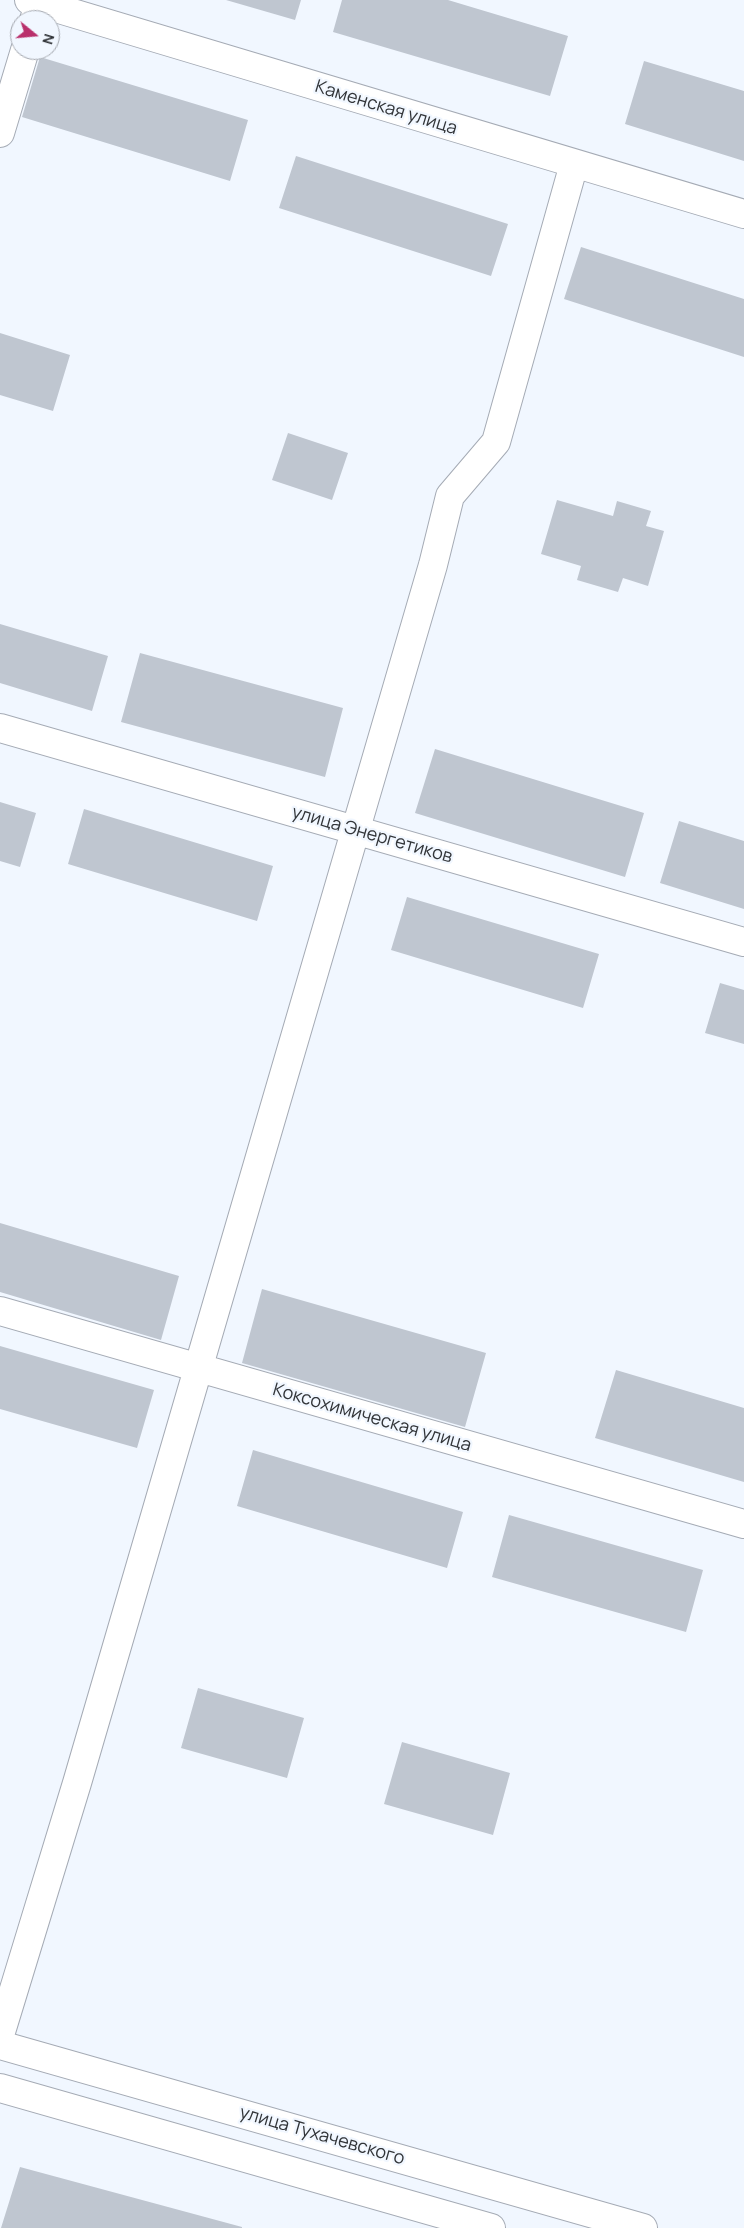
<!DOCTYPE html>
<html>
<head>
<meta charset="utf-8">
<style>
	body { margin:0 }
	#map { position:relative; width:744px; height:2228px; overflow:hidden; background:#f1f7ff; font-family:Manrope,sans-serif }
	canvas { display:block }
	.north { position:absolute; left:10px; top:10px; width:50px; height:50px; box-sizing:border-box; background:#f1f7ff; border:1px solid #a5a9b0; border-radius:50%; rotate:107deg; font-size:14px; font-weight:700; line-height:20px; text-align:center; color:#323539 }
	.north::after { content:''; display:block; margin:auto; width:18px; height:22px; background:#b9306b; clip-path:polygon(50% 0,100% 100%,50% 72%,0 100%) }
</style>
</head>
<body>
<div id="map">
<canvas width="744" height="2228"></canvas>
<div class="north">N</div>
</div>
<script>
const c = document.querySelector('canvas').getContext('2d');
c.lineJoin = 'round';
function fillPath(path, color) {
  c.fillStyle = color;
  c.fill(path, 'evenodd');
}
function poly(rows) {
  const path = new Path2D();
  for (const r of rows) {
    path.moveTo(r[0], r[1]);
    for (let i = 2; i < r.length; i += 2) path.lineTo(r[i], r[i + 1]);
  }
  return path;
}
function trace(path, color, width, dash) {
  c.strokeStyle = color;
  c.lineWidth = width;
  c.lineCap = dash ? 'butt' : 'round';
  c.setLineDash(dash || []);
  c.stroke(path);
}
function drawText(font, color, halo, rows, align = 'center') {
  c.font = font + ' Manrope,sans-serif';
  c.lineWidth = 4.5;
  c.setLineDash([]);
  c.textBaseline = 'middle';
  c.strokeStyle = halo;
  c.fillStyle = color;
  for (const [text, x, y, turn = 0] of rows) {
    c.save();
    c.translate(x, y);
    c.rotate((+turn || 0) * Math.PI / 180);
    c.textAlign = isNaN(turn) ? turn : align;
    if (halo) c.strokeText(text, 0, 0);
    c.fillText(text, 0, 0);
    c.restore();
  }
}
fillPath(poly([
	[226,0,301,0,295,20],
	[342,0,448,0,568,36,550,96,333,32],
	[40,57,248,120,230,181,22,117],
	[644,61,744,91,744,161,625,124],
	[296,156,508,224,491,276,279,208],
	[581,247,744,299,744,357,564,299],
	[0,333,70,355,53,411,0,395],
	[288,433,348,453,332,500,272,480],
	[557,500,613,516,617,501,651,511,646,526,664,531,648,586,623,578,618,592,577,580,581,566,541,554],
	[0,624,108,656,92,711,0,683],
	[140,653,343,708,325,777,121,722],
	[435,749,644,813,625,877,415,813],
	[0,802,36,813,20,867,0,861],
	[84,809,273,866,257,921,68,864],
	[679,821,744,841,744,909,660,883],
	[407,897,599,954,583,1008,391,950],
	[720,983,744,990,744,1044,705,1033],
	[0,1223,179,1276,161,1340,0,1292],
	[262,1289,486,1353,465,1427,242,1363],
	[0,1346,154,1390,137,1448,0,1409],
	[616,1370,744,1408,744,1482,595,1438],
	[253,1450,463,1512,447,1568,237,1506],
	[509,1515,703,1570,686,1632,492,1577],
	[198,1688,304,1718,287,1778,181,1748],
	[402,1742,510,1773,493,1835,384,1804],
	[20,2167,242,2227,242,2228,1,2228]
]), '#bfc6d0');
const street = poly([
	[34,20,40,3],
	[0,133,25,50],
	[0,728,744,942],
	[0,1311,744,1524],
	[0,2035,77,1783,433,565,450,496,496,442,574,164]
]);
const secondary = poly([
	[29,0,744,214]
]);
const primary = poly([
	[0,2045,643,2228],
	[0,2088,491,2228]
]);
trace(street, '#a5abb5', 30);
trace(secondary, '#a5abb5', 30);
trace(primary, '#a5abb5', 30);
trace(street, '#fff', 28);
trace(secondary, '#fff', 28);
trace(primary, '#fff', 28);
drawText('18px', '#323539', '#f1f7ff', [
	["Каменская улица",386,108,17],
	["улица Энергетиков",372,835,16],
	["Коксохимическая улица",372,1418,16],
	["улица Тухачевского",322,2136,16]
]);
</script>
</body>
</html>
